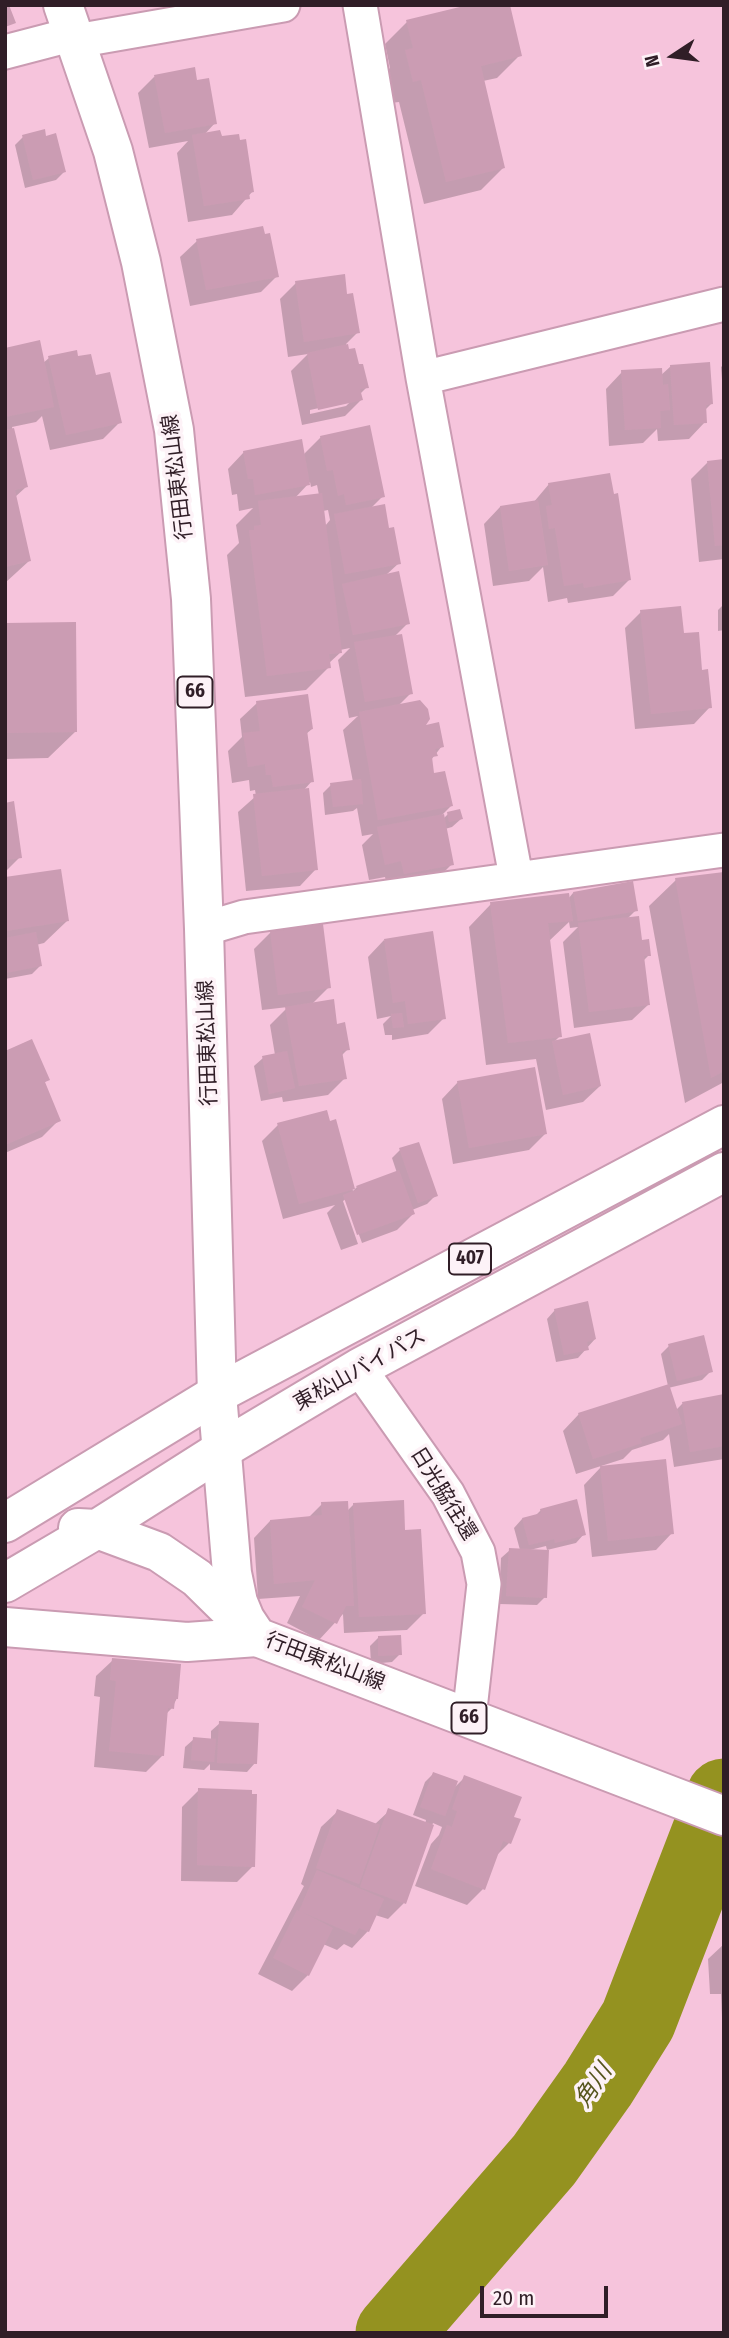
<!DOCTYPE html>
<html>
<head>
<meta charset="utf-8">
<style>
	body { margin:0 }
	#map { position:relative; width:729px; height:2338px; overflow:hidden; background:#f6c4dc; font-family:"Fira Sans Condensed",sans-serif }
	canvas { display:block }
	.frame { position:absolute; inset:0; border:7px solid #301e27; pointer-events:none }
	.north { position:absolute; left:638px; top:21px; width:70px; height:70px; -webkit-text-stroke:5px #fdf2f7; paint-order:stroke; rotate:257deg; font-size:19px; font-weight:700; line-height:28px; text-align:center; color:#301e27 }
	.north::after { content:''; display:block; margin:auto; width:24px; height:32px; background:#301e27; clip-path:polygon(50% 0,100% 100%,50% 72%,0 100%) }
	.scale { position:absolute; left:480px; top:2286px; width:128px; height:32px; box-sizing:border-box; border:4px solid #301e27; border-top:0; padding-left:9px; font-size:21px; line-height:24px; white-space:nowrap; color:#301e27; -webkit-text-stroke:5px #fdf2f7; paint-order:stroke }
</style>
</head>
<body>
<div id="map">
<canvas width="729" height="2338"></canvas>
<div class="frame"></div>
<div class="north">N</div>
<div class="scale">20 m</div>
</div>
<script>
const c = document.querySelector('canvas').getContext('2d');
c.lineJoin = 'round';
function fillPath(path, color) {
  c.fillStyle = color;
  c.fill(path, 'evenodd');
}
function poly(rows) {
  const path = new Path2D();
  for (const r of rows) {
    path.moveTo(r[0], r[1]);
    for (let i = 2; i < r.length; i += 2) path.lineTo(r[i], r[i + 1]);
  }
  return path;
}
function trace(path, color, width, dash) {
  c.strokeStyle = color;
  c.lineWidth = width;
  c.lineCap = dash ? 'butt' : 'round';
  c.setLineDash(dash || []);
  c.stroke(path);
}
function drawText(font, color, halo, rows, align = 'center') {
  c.font = font + ' "Fira Sans Condensed","Noto Sans JP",sans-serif';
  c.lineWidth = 7;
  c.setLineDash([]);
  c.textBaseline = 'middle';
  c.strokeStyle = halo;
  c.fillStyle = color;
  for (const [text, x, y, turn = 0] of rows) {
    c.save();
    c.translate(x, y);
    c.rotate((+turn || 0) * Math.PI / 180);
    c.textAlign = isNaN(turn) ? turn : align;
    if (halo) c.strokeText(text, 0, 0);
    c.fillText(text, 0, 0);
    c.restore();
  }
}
fillPath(poly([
	[407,22,520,55,497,78,483,81,504,167,481,190,424,204,399,102,391,103,384,74,390,68,385,44],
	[154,77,196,83,215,123,204,135,252,192,232,215,188,222,177,153,188,141,149,148,138,93],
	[23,137,64,172,56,180,25,188,15,145],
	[197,241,277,276,261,292,190,306,180,257],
	[296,283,346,296,358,332,346,344,348,351,367,387,360,394,361,400,345,416,302,425,291,371,308,354,288,357,280,299],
	[351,401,346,406,310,414,310,410],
	[5,349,43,363,49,358,77,359,95,377,120,422,103,439,50,450,42,416,36,422,12,427,26,487,14,498,29,561,5,583],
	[724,364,724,405,721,367],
	[671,366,711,404,705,410,705,422,689,439,658,441,657,429,643,443,609,446,606,389,622,372,660,376],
	[321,437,383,496,370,509,388,530,399,563,385,576,408,623,394,637,411,693,398,706,442,746,431,760,433,775,451,806,442,815,443,819,448,814,461,819,452,827,445,829,452,864,436,880,388,890,385,877,369,880,362,845,373,834,362,836,357,808,353,811,325,815,323,793,331,785,353,782,343,730,358,716,349,718,338,660,350,648,340,650,341,652,328,664,329,667,306,690,245,697,227,555,239,543,236,525,253,508,239,511,237,494,232,495,228,469,244,452,303,455],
	[310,482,311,487,317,485,319,495,295,498],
	[328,510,330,520,325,526,323,511],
	[724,461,724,559,699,562,691,479,707,463],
	[549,484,629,580,613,596,568,603,567,598,548,602,543,567,529,581,493,586,484,524,500,507,533,503],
	[724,604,724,630,718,631,718,610],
	[641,612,682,635,701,672,710,707,694,724,635,729,625,628],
	[5,625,75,732,48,758,5,759],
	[257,703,312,729,306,734,312,781,303,791,316,869,300,886,246,891,238,812,256,796,255,790,250,791,249,780,232,783,228,751,242,737,240,719],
	[5,805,20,857,5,872],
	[724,874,724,1082,685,1103,649,906,676,880],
	[5,879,67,921,44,943,36,945,40,966,32,974,5,979],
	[573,893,636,910,627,919,649,955,643,961,649,1004,632,1020,574,1028,563,942,578,927,570,928,569,922,548,942,560,1036,554,1042,600,1086,583,1102,546,1110,536,1059,486,1065,469,927,491,904,568,899],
	[271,932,329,987,312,1004,336,1026,348,1049,341,1056,345,1078,328,1095,283,1102,282,1097,261,1101,254,1066,263,1058,275,1055,270,1025,288,1007,262,1010,254,949],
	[384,940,444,1018,428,1034,392,1040,392,1035,385,1035,383,1024,391,1016,377,1019,368,957],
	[5,1052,48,1079,43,1084,59,1120,42,1137,5,1153],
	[458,1082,545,1134,529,1150,453,1164,442,1099],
	[334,1121,353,1191,357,1187,397,1173,392,1158,400,1150,436,1195,427,1204,412,1210,413,1214,397,1230,362,1243,346,1199,343,1201,358,1244,341,1250,327,1213,335,1205,283,1219,262,1141,278,1125],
	[555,1310,595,1339,578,1358,556,1362,547,1319],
	[669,1346,711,1371,702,1380,668,1388,675,1411,682,1404,724,1396,724,1459,674,1467,669,1434,663,1440,632,1450,623,1459,576,1474,563,1431,579,1414,668,1386,661,1354],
	[601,1467,672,1533,656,1550,592,1557,584,1485],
	[322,1504,347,1511,354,1504,403,1532,424,1613,407,1630,344,1633,343,1614,319,1640,287,1623,300,1596,258,1599,254,1538,270,1521,308,1518],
	[541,1510,584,1534,576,1543,547,1550,546,1546,530,1550,545,1597,537,1605,499,1604,501,1558,510,1550,520,1550,514,1528,522,1519,535,1516],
	[378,1638,400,1654,392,1662,371,1664,370,1646],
	[113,1660,177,1698,172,1708,166,1714,163,1755,146,1772,94,1767,100,1697,94,1696,96,1676],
	[220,1723,255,1763,247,1772,210,1770,210,1764,204,1770,183,1768,185,1747,194,1739,211,1740,211,1731],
	[433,1774,453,1789,465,1777,512,1818,509,1843,495,1857,483,1889,467,1905,415,1886,431,1844,439,1835,442,1827,433,1823,404,1903,388,1919,375,1915,368,1931,352,1948,344,1944,337,1950,323,1944,308,1975,292,1991,258,1974,304,1886,301,1884,321,1827,338,1811,374,1825,389,1811,425,1824,426,1820,413,1815,425,1782],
	[199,1790,253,1866,237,1882,181,1881,182,1807],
	[724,1944,724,2018,722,2018,721,1994,710,1994,708,1959]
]), '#0003');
trace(poly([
	[394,2333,544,2160,598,2084,638,2020,724,1797]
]), '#949220', 77);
fillPath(poly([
	[5,5,9,5,16,23,5,27],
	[468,5,510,5,522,56,481,66,505,168,446,182,421,80,413,82,405,50,413,48,406,20],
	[195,67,197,80,209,78,217,124,165,133,154,75],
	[45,129,46,136,56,133,66,172,33,180,22,135],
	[220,130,222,136,239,134,240,140,246,139,254,192,249,193,250,199,204,206,192,135],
	[263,226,265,234,270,233,279,277,206,290,196,239],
	[345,274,347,294,353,293,360,333,304,342,295,281],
	[40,340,54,407,5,417,5,348],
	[348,344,349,349,355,348,359,364,363,364,369,388,360,389,363,400,318,410,307,353],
	[77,350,78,356,91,354,96,375,110,372,122,423,66,435,48,356],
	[710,362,713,404,706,405,707,423,674,425,670,365],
	[662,368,663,385,668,384,670,410,660,411,661,428,625,430,621,370],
	[370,425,385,497,346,505,344,494,338,496,333,470,327,471,320,436],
	[14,428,28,487,15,490,31,561,5,567,5,430],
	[302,439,310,485,255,495,253,479,248,479,243,451],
	[724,459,724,545,715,546,707,461],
	[610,473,614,494,618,493,631,580,584,588,583,583,564,586,555,528,549,529,546,506,552,505,548,483],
	[322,493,342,653,329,654,331,668,267,676,249,530,254,530,254,526,261,525,258,501],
	[538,500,548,565,509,571,500,506],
	[385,504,389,528,394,527,401,564,345,574,334,514],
	[399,571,410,624,353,635,342,584],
	[681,606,684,633,699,632,702,670,708,669,712,708,651,714,640,610],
	[76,622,77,732,5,733,5,623],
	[402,634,413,694,365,702,354,642],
	[308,694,313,729,307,730,314,782,273,787,271,775,266,775,265,764,248,767,243,733,260,731,256,701],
	[420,700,428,709,430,719,426,725,439,722,444,747,435,749,438,756,432,757,434,773,445,771,453,806,378,820,359,712],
	[361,779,363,804,333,807,330,783],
	[309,788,318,870,262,876,253,794],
	[14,801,22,858,5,860,5,803],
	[460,809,463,819,449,822,447,812],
	[444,814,454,865,404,874,401,861,385,865,377,827],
	[61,869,69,921,5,931,5,877],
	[724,872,724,1071,711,1078,675,878],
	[633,881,638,911,578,921,573,892],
	[569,893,573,921,548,923,562,1037,508,1043,490,902],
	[639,916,642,940,649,939,651,956,644,956,650,1005,589,1012,578,923],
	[323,924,331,988,278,995,270,931],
	[433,931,446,1019,408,1024,405,1001,393,1003,384,939],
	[36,932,42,966,5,973,5,938],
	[334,999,337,1024,345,1022,350,1050,342,1051,347,1079,299,1086,285,1007],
	[402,1013,404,1027,393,1028,391,1014],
	[590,1033,601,1086,563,1095,552,1041],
	[32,1039,50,1080,45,1082,61,1121,5,1145,5,1051],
	[287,1051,295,1088,269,1094,262,1056],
	[535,1067,547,1134,469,1148,457,1081],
	[327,1110,330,1121,336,1119,355,1189,299,1204,277,1123],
	[419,1142,438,1196,418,1203,399,1148],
	[399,1170,415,1214,357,1235,343,1195,358,1189,356,1186],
	[588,1301,596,1339,587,1342,589,1350,564,1355,554,1309],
	[704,1335,713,1372,677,1381,668,1344],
	[669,1384,682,1424,640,1438,642,1443,593,1459,578,1413],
	[724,1394,724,1446,690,1452,682,1402],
	[666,1459,674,1534,608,1541,600,1466],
	[577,1499,586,1535,555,1543,554,1539,529,1545,522,1518,541,1513,540,1509],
	[404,1500,405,1530,421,1529,426,1614,359,1617,353,1503],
	[348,1501,354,1606,346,1606,337,1624,302,1607,315,1580,274,1584,270,1520,322,1515,321,1502],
	[509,1548,549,1550,547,1598,506,1596],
	[401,1635,402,1655,378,1656,378,1636],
	[112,1658,181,1664,178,1699,175,1699,174,1709,168,1708,164,1756,109,1751,116,1681,110,1680],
	[219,1721,259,1723,257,1764,217,1763],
	[193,1737,216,1739,214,1762,191,1760],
	[433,1772,458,1781,445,1816,420,1807],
	[464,1775,522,1797,514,1817,521,1819,511,1844,503,1841,485,1890,431,1869,447,1825,452,1827,457,1811,452,1809],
	[198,1788,252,1790,252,1794,257,1794,255,1867,197,1865],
	[388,1808,434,1825,406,1904,360,1887],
	[337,1809,380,1825,359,1884,316,1868],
	[317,1870,384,1899,369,1932,359,1928,355,1935,302,1912,333,1928,309,1976,273,1958,297,1910,299,1911]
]), '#cb9cb3');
const minor = poly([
	[360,5,423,378,516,877],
	[76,41,283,5],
	[5,52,74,34],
	[423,378,724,304],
	[204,929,244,917,724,850],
	[359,1368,448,1494,478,1552,484,1584,469,1718]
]);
const primary = poly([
	[63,5,113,151,141,262,174,430,191,599,204,929,217,1394,232,1573,238,1602,245,1619,257,1637,724,1816]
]);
const trunk = poly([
	[5,1523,217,1394,724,1125],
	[78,1528,97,1529,159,1552,197,1578,257,1637],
	[5,1583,97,1529,223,1449,359,1368,724,1172],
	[5,1627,187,1642,257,1637]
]);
trace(minor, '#ca9bb2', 37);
trace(primary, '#ca9bb2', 42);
trace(trunk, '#ca9bb2', 42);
trace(minor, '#fff', 33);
trace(primary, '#fff', 38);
trace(trunk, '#fff', 38);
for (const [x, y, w] of [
	[195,692,35],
	[470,1259,42],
	[469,1718,35]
]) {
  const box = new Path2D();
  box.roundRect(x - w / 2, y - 15.5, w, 31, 5);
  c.fillStyle = '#fdf2f7';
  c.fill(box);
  trace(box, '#301e27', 2);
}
drawText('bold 19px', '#301e27', null, [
	["66",195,692],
	["407",470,1259],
	["66",469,1718]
]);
drawText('21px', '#301e27', '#fdf2f7', [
	["行田東松山線",178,477,-97],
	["行田東松山線",208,1043,-92],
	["東松山バイパス",360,1370,-29],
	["日光脇往還",443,1494,58],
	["行田東松山線",325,1662,21]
]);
drawText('italic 23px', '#56551d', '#fdf2f7', [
	["角川",594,2086,-56]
]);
</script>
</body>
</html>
